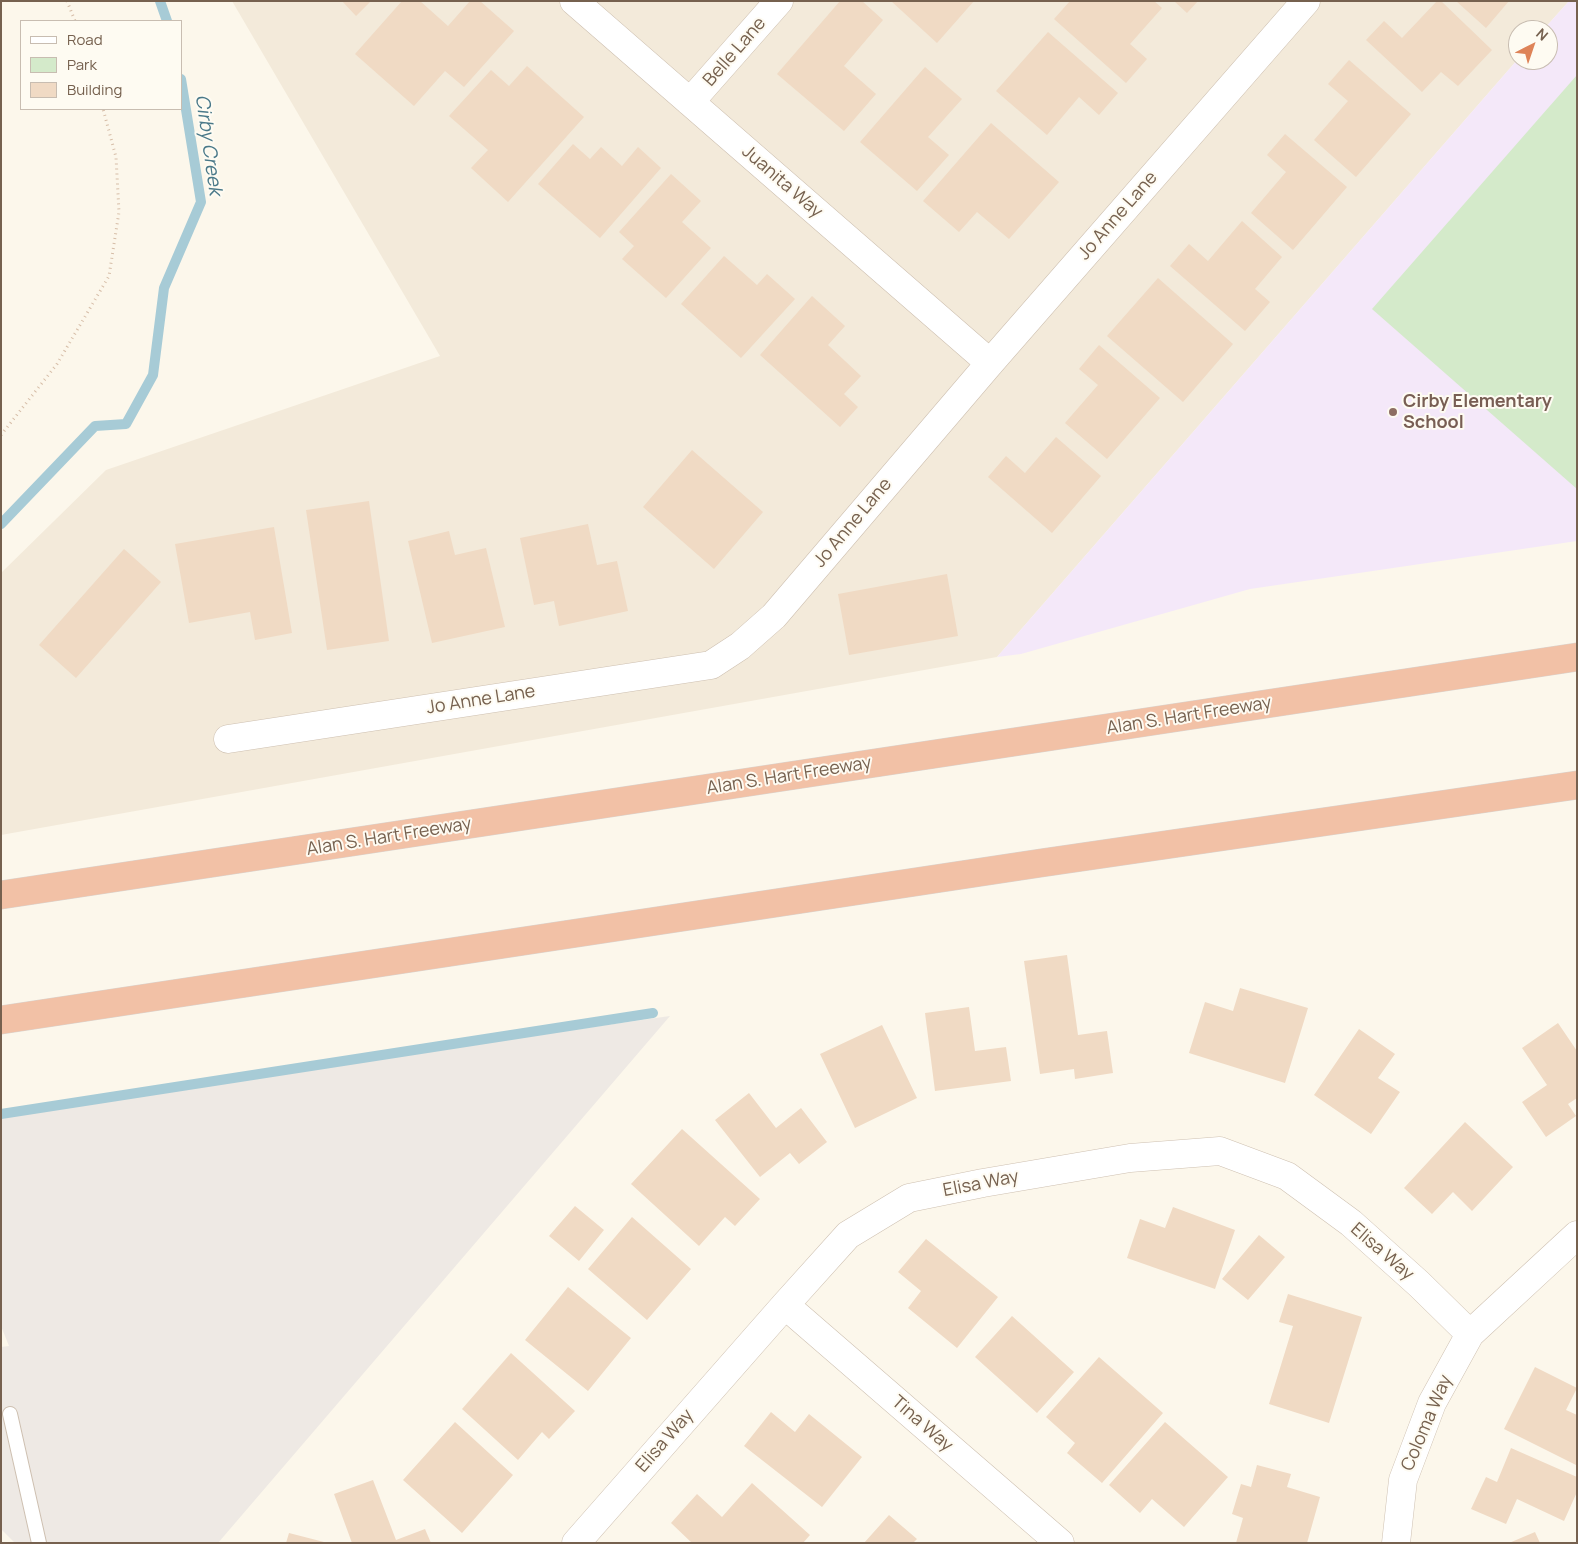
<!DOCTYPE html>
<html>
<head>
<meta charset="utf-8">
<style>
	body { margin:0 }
	#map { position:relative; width:1578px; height:1544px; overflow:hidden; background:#fcf7eb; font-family:Manrope,sans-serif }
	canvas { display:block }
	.frame { position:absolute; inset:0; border:2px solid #76614f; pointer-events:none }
	.legend { position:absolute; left:20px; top:20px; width:162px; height:90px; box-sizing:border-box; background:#fefbf2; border:1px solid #c8bdb1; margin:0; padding:6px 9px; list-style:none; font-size:15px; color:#76614f }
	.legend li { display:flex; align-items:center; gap:10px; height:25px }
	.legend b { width:25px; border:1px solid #c8bdb1 }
	.north { position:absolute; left:1508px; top:20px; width:50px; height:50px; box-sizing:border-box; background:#fefbf2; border:1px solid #c8bdb1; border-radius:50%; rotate:41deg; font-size:14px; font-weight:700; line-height:20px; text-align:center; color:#76614f }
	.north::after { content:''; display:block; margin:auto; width:18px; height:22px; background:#de8358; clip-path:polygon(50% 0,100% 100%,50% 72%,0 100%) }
</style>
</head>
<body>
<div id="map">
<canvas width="1578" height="1544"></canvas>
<div class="frame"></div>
<ul class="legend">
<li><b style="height:6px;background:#fff"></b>Road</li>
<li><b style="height:14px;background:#d4eaca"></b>Park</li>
<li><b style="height:14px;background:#f0dac4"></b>Building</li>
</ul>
<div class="north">N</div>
</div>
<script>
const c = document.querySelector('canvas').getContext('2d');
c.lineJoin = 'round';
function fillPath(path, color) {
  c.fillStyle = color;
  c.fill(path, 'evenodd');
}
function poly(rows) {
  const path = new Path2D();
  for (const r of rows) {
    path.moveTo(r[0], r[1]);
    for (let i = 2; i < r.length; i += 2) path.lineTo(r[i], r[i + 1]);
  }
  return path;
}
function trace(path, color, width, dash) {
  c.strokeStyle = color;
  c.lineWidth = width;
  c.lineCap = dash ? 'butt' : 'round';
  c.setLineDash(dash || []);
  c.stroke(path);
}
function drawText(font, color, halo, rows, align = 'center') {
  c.font = font + ' Manrope,sans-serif';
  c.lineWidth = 4;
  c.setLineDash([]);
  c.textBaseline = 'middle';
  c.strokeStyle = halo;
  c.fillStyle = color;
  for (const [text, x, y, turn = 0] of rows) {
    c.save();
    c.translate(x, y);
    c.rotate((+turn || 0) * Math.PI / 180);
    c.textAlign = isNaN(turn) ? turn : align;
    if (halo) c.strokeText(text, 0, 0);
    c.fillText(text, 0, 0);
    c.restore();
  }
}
fillPath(poly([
	[232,1,1569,1,1543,30,1518,30,1518,59,997,657,1,835,1,573,106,470,440,356]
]), '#f3eada');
fillPath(poly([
	[670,1016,218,1543,15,1543,1,1529,1,1347,9,1346,1,1326,1,1111]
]), '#eee9e4');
fillPath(poly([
	[1569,1,1577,1,1577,541,1250,589,1021,654,997,657,1518,59,1548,60,1548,30,1543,30]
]), '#f4e8f9');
fillPath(poly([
	[1577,75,1577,489,1372,309]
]), '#d4eaca');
trace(poly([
	[160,1,167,21],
	[1,524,95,426,126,424,153,375,164,288,201,202,181,79],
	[1,1114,653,1013]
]), '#a7cbd6', 10);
fillPath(poly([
	[342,1,371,1,356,16],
	[402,1,420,1,448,26,470,1,480,1,514,31,464,87,445,71,414,106,355,54],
	[840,1,862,1,883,20,844,66,876,94,844,131,777,74],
	[891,1,974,1,937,43],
	[1070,1,1154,1,1162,8,1130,44,1147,59,1126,83,1054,19],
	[1174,1,1198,1,1187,13],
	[1437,1,1441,1,1492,50,1458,86,1441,72,1422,92,1366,40,1384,21,1402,38],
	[1456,1,1509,1,1486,28],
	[1048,32,1118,93,1099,115,1079,97,1047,135,996,91],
	[1349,60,1411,114,1356,177,1314,140,1348,101,1328,84],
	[527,66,584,117,508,202,471,168,488,150,449,116,491,70,509,86],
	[925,67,962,99,928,137,949,155,917,191,860,142],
	[991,123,1059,182,1009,239,977,212,959,232,923,201],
	[1285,134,1347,187,1293,250,1251,213,1286,172,1267,155],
	[573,144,590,159,601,147,622,166,638,147,661,168,600,238,538,184],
	[671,174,701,201,682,222,711,248,666,298,622,259,634,246,619,232],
	[1242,221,1282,257,1255,289,1270,302,1245,331,1170,266,1189,244,1208,261],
	[724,256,757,285,767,274,795,299,741,358,681,304],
	[1158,278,1233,344,1183,402,1107,336],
	[812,296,845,326,828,345,861,376,844,394,858,407,840,427,760,355],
	[1099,345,1160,398,1107,459,1065,423,1098,385,1079,369],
	[1056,437,1101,476,1052,533,988,477,1006,456,1025,473],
	[692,450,763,512,714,569,643,507],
	[369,501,389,641,327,650,306,510],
	[588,524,597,565,617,561,628,611,559,626,554,601,534,605,520,538],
	[274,527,292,633,255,640,250,612,189,623,175,544],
	[449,531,455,555,486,548,505,627,432,643,408,541],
	[124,549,161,582,76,678,39,645],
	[947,574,958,636,849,655,838,594],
	[1067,955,1078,1035,1107,1031,1113,1073,1075,1079,1074,1069,1040,1074,1024,961],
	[1240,988,1308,1008,1285,1083,1189,1053,1205,1002,1233,1011],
	[969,1007,975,1051,1006,1047,1011,1081,935,1091,925,1013],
	[1558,1023,1577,1051,1577,1098,1568,1104,1576,1116,1546,1137,1522,1102,1547,1085,1522,1048],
	[882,1025,917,1098,855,1128,820,1054],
	[1359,1029,1395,1054,1378,1078,1400,1092,1371,1134,1314,1095],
	[749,1093,776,1128,801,1108,827,1142,799,1164,790,1153,760,1177,715,1120],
	[1465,1122,1513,1167,1472,1211,1453,1192,1432,1214,1404,1188],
	[682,1129,760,1199,735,1226,725,1217,699,1246,631,1184],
	[575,1206,604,1230,579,1261,549,1236],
	[1173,1207,1235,1230,1215,1289,1127,1258,1140,1219,1165,1228],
	[632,1217,691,1269,647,1320,588,1269],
	[1259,1235,1285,1257,1248,1300,1222,1279],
	[926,1239,998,1297,957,1348,908,1308,921,1291,898,1272],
	[568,1287,631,1338,588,1391,525,1340],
	[1288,1294,1362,1317,1329,1423,1269,1404,1293,1326,1279,1322],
	[1012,1316,1074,1372,1037,1413,975,1357],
	[511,1353,575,1411,549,1439,542,1432,518,1460,462,1409],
	[1099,1357,1163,1413,1102,1483,1067,1453,1075,1443,1046,1417],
	[1535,1367,1577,1388,1566,1410,1577,1415,1576,1465,1504,1429],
	[771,1412,795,1432,809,1414,862,1457,822,1507,744,1446],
	[455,1422,513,1475,462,1533,403,1480],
	[1165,1422,1228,1477,1184,1527,1152,1499,1140,1513,1109,1485],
	[1511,1448,1577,1477,1577,1492,1564,1521,1517,1499,1506,1524,1471,1509,1486,1477,1497,1482],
	[1257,1465,1291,1474,1287,1487,1320,1497,1307,1543,1236,1543,1243,1518,1232,1514,1241,1484,1251,1487],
	[373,1480,396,1540,425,1529,431,1543,352,1543,334,1494],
	[752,1483,810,1535,803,1543,692,1543,671,1523,697,1494,722,1517],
	[889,1515,917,1539,913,1543,864,1543],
	[1535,1532,1540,1543,1509,1543],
	[289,1533,324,1542,324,1543,286,1543]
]), '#f0dac4');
const lane = poly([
	[10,1414,39,1543]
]);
const street = poly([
	[574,1,990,363],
	[690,102,779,1],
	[228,739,711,665,740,646,774,616,990,363,1306,1],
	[785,1305,1060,1543],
	[576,1543,785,1305,848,1235,909,1198,983,1183,1130,1158,1220,1151,1287,1176,1351,1223,1419,1284,1470,1334],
	[1396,1543,1403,1480,1432,1403,1470,1334,1577,1235]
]);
const highway = poly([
	[1,895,1577,657],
	[1,1020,1041,863,1577,785]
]);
trace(lane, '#cec0b1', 16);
trace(street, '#cec0b1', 29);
trace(highway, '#d9d3ce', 29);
trace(poly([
	[67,1,75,21],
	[1,435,57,364,109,276,119,212,116,157,103,109]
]), '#d6bda7', 3, [1, 4]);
trace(lane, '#fff', 14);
trace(street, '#fff', 28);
trace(highway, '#f2c1a6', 28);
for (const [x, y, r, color] of [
	[1393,412,5,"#8d6e63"]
]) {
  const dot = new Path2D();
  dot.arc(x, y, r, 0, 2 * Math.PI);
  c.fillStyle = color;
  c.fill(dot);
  trace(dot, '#fefbf2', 2);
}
drawText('18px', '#76614f', '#fefbf2', [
	["Belle Lane",735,52,-49],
	["Juanita Way",782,182,41],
	["Jo Anne Lane",1118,216,-49],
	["Jo Anne Lane",853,523,-50],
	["Jo Anne Lane",481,700,-9],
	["Alan S. Hart Freeway",1189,716,-9],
	["Alan S. Hart Freeway",789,776,-9],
	["Alan S. Hart Freeway",389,837,-9],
	["Elisa Way",981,1184,-11],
	["Elisa Way",1382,1252,41],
	["Coloma Way",1427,1423,-67],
	["Tina Way",922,1424,41],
	["Elisa Way",665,1441,-49]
]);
drawText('bold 18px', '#785e54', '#fefbf2', [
	["Cirby Elementary",1403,402],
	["School",1403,423]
], 'left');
drawText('italic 19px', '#497888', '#fefbf2', [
	["Cirby Creek",208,145,82]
]);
</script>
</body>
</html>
